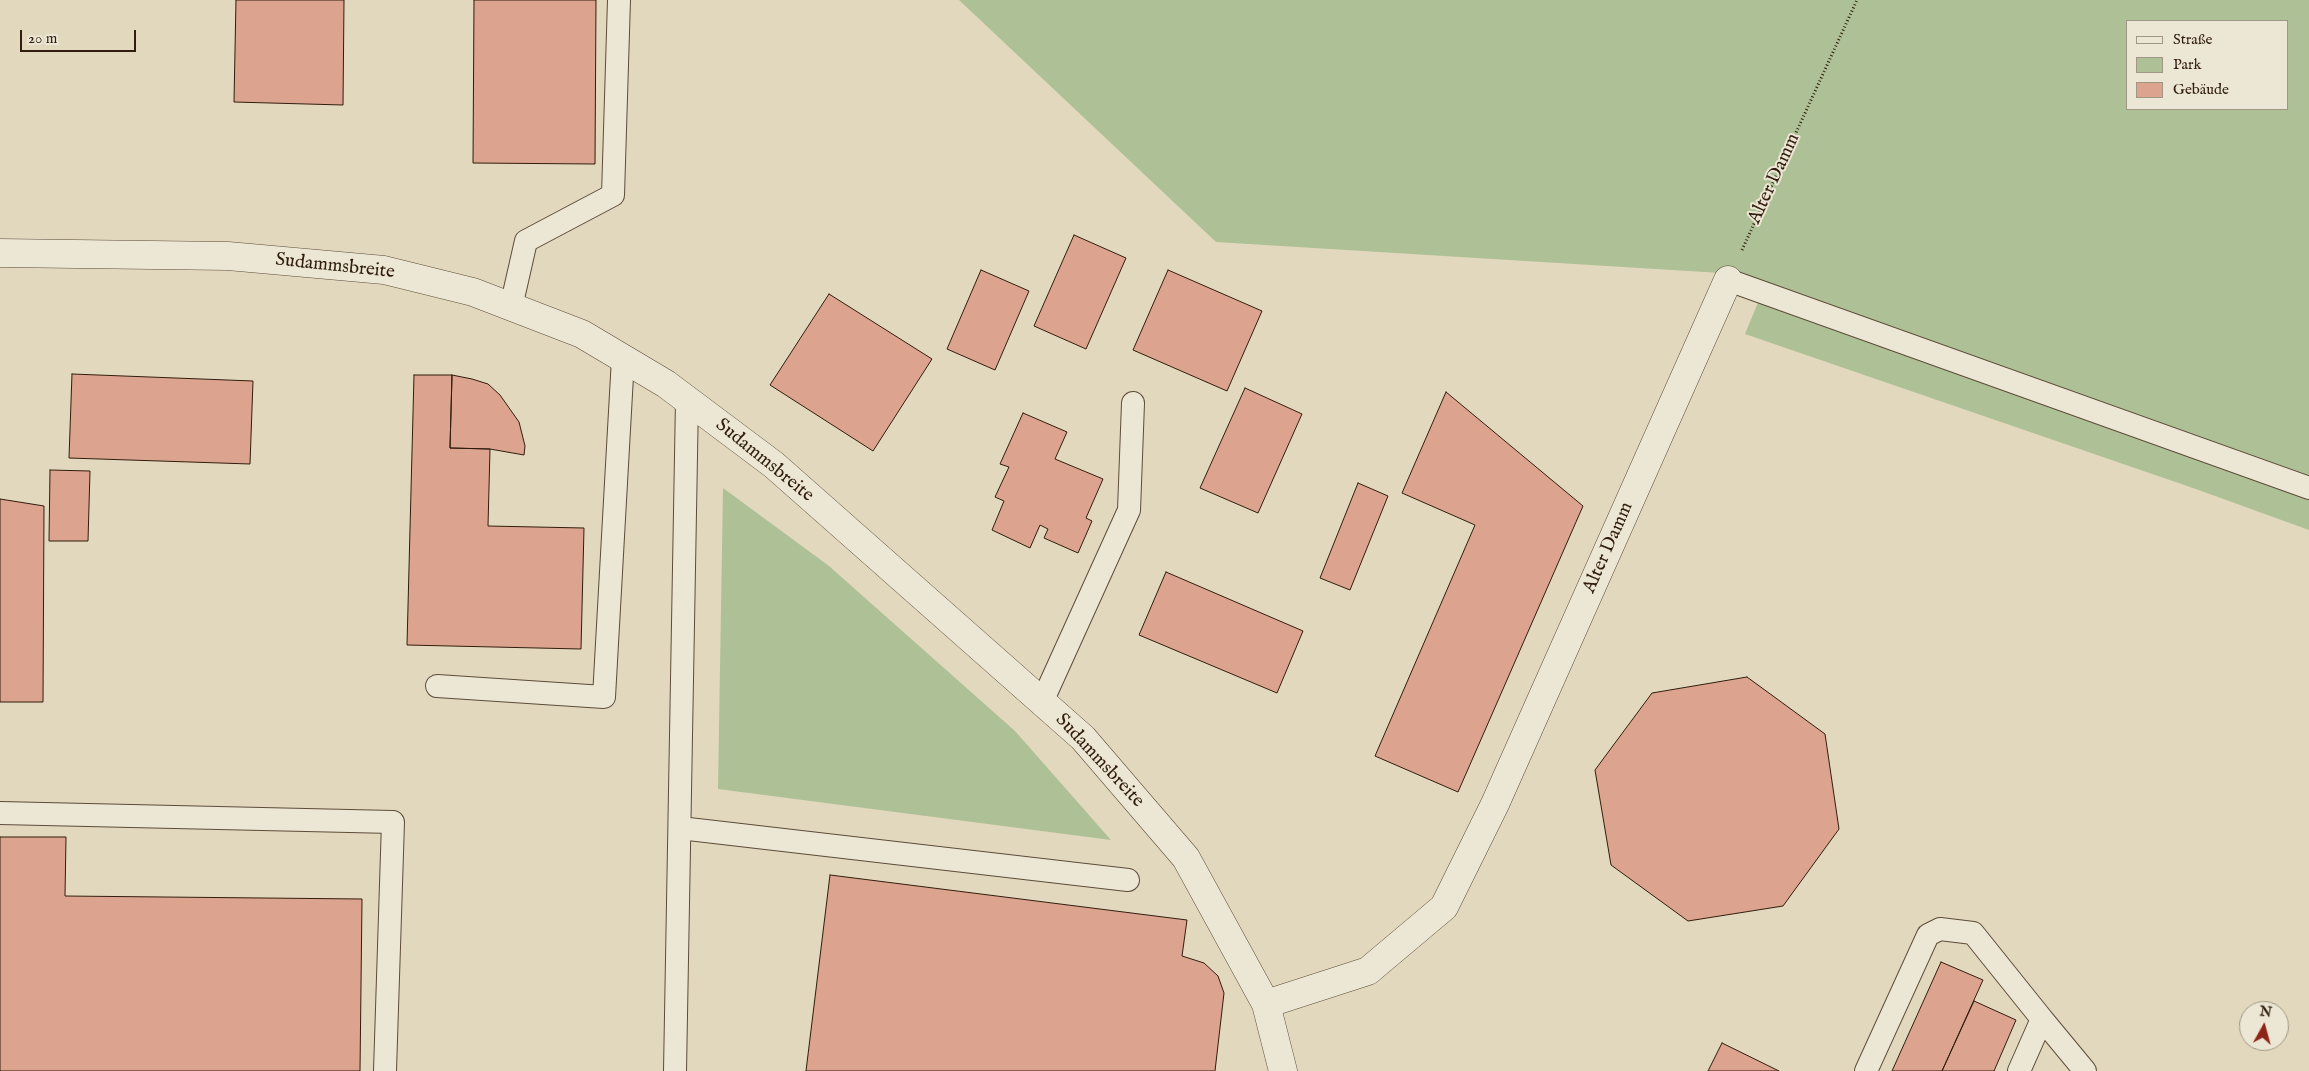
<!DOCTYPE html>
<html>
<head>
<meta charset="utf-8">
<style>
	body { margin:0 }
	#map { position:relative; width:2309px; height:1071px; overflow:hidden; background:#e2d8bd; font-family:"IM FELL English",serif }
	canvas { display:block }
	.legend { position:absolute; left:2126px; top:20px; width:162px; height:90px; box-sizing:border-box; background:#ece6d4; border:1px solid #a19684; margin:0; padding:6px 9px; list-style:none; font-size:15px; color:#311d0d }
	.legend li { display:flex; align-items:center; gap:10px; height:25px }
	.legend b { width:25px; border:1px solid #a19684 }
	.north { position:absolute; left:2239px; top:1001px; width:50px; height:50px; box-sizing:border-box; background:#ece6d4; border:1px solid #a19684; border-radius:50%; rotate:7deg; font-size:14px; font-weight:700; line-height:20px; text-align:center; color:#311d0d }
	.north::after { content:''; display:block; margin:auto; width:18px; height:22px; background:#8f2418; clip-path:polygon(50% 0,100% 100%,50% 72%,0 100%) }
	.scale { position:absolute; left:20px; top:30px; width:116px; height:22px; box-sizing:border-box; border:2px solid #311d0d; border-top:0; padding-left:6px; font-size:15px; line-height:18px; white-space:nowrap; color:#311d0d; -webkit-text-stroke:4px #ece6d4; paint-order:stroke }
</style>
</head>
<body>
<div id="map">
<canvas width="2309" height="1071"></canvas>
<ul class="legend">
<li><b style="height:6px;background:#ece6d4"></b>Straße</li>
<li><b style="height:14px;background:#aec095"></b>Park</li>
<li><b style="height:14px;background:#dca38e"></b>Gebäude</li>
</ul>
<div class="north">N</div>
<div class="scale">20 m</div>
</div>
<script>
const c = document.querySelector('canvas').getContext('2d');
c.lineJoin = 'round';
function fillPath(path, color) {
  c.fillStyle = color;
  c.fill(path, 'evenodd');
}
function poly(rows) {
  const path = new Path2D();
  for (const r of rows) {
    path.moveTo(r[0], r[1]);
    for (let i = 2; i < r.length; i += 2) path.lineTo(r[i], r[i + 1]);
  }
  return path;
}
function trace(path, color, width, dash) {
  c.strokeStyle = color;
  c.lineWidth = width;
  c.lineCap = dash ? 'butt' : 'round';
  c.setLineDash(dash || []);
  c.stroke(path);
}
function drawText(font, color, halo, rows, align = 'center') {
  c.font = font + ' "IM FELL English",serif';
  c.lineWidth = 4;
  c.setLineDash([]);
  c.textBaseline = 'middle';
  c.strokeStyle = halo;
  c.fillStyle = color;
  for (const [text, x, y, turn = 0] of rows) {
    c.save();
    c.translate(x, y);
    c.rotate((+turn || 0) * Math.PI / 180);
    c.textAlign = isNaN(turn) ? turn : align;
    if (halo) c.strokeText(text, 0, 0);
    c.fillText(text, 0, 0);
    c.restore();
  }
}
fillPath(poly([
	[959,0,2309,0,2309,530,2193,488,1745,334,1764,288,1721,273,1216,242],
	[2128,21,2288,21,2288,109,2128,109],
	[723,488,829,566,1015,731,1111,840,718,789]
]), '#aec095');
const building = poly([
	[236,0,344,0,343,105,234,102,236,0],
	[474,0,596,0,595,164,473,163,474,0],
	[1074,235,1126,258,1086,349,1034,326,1074,235],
	[981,270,1029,291,995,370,947,349,981,270],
	[1168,270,1262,311,1227,391,1133,350,1168,270],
	[829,294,932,359,873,451,770,385,829,294],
	[72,374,253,381,250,464,69,458,72,374],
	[414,375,452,375,450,448,490,449,488,526,584,528,581,649,407,645,414,375],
	[452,375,472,379,488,384,500,395,519,422,525,446,524,455,490,449,450,448,452,375],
	[1245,388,1302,414,1258,513,1200,488,1245,388],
	[1446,392,1583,506,1458,792,1375,756,1475,525,1402,493,1446,392],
	[1023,413,1067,432,1055,459,1103,479,1086,518,1092,521,1078,553,1044,538,1048,529,1040,525,1030,548,992,530,1004,501,995,497,1009,467,1000,464,1023,413],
	[50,470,90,471,88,541,49,541,50,470],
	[1358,483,1388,496,1350,590,1320,578,1358,483],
	[0,499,44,506,43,702,0,702,0,499],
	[1166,572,1303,631,1277,693,1139,635,1166,572],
	[1747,677,1825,734,1839,829,1783,906,1688,921,1611,865,1595,770,1652,693,1747,677],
	[0,837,66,837,65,896,362,899,360,1071,0,1071,0,837],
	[830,875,1187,920,1182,956,1204,963,1218,976,1224,993,1215,1071,806,1071,830,875],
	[1941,962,1983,980,1942,1071,1892,1071,1941,962],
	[1974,1001,2016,1020,1994,1071,1942,1071,1974,1001],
	[1722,1043,1779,1071,1708,1071,1722,1043]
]);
fillPath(building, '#dca38e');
trace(building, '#311d0d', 1);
const service = poly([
	[1728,280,2309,488],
	[511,307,526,241,613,195,619,0],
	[437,686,604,697,623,358],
	[1042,702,1129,510,1133,403],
	[0,813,393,822,385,1071],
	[680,828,1128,880],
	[2042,1019,2085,1071],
	[675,1071,687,400],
	[1866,1071,1928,935,1940,929,1973,933,2042,1019,2019,1071]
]);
const minor = poly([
	[0,253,228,256,384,270,473,292,582,334,666,384,774,465,1083,738,1186,858,1266,1004,1283,1071],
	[1266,1004,1368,971,1444,907,1495,804,1728,280]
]);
trace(service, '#5d4c39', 24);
trace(minor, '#5d4c39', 29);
trace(poly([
	[1742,250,1857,0]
]), '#311d0d', 3, [1, 2.5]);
trace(service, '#ece6d4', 22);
trace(minor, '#ece6d4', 28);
drawText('19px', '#311d0d', '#ece6d4', [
	["Alter Damm",1775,179,-65],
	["Sudammsbreite",335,267,6],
	["Sudammsbreite",764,461,39],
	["Alter Damm",1609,548,-66],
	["Sudammsbreite",1099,761,47]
]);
</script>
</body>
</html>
